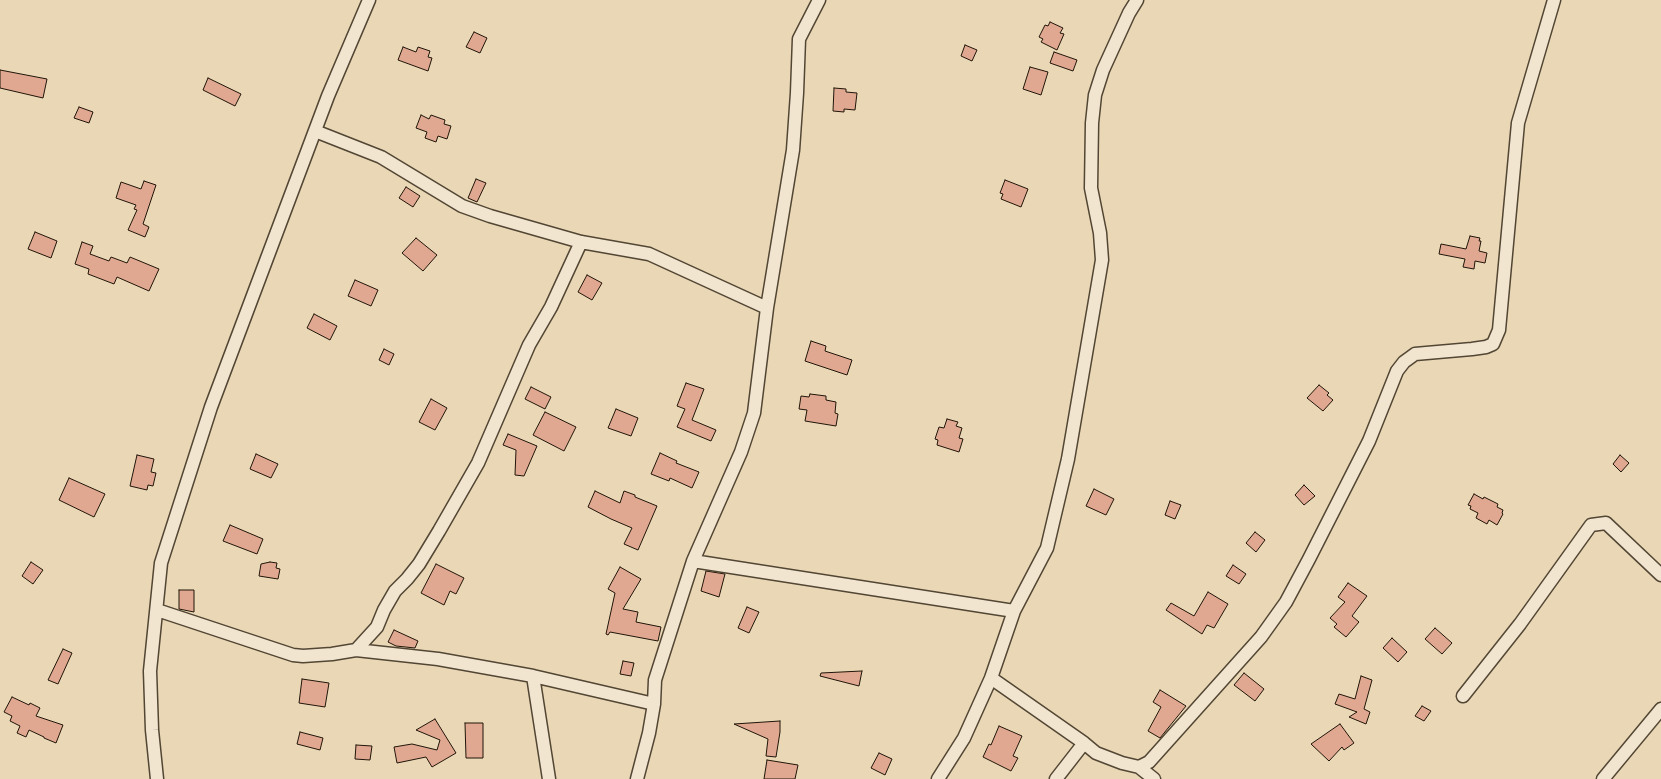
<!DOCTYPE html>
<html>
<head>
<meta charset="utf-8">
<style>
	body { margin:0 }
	canvas { display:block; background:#ead7b5 }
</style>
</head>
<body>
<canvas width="1661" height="779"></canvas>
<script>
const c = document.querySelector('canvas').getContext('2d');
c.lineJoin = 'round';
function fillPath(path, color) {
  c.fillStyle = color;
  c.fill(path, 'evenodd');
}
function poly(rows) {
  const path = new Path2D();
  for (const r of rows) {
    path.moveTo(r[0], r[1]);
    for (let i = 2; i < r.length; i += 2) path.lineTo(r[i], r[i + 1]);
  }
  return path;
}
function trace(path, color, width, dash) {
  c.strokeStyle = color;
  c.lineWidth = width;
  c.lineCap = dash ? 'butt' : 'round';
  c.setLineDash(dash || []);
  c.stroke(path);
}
const building = poly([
	[1050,22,1063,28,1060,33,1064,34,1057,50,1041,42,1043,39,1039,37,1045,25,1048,26,1050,22],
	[474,32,487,38,480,53,466,47,474,32],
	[965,45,977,50,972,61,961,56,965,45],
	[403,47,416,52,418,47,430,51,428,57,432,58,428,71,398,60,403,47],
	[1054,52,1077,60,1073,71,1050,63,1054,52],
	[1030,67,1048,72,1041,95,1023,89,1030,67],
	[0,70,47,79,43,98,0,88,0,70],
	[208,78,241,94,235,106,203,90,208,78],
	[834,88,846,89,846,92,857,93,855,110,844,109,844,112,833,111,834,88],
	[79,107,93,112,89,123,74,118,79,107],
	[421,115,429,119,431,115,445,120,444,124,451,126,447,139,438,136,436,142,425,138,427,132,416,128,421,115],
	[476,179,486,183,477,202,468,198,476,179],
	[1005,180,1028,189,1021,207,1001,199,1003,194,1000,193,1005,180],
	[144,181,156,185,143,224,149,227,145,237,128,230,137,210,134,209,136,205,116,198,121,182,141,189,144,181],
	[406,187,420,196,413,207,399,198,406,187],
	[35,232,57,241,51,258,28,249,35,232],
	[1470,236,1480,238,1479,241,1481,241,1479,251,1487,253,1485,263,1475,261,1474,269,1463,267,1465,259,1439,254,1441,244,1466,249,1470,236],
	[416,238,437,255,423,271,402,253,416,238],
	[82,242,93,246,90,254,109,261,111,257,127,263,130,257,159,269,149,291,117,277,114,284,88,274,89,269,75,264,82,242],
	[587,275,602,283,592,300,578,292,587,275],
	[355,280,378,290,371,306,348,296,355,280],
	[314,314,337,326,330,340,307,328,314,314],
	[811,341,826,346,825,351,852,360,847,375,805,361,811,341],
	[384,349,394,354,389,365,379,360,384,349],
	[686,383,704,389,692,420,716,430,711,441,677,427,685,409,677,406,686,383],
	[1319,385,1329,393,1327,395,1333,400,1323,411,1307,398,1319,385],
	[531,387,551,397,545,409,525,399,531,387],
	[810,394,826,396,826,400,836,402,835,413,838,414,836,426,805,421,807,410,799,409,801,396,809,397,810,394],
	[431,399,447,408,435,430,419,422,431,399],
	[616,409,638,418,631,436,608,428,616,409],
	[545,412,576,427,564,451,533,435,545,412],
	[947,419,958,422,956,426,962,428,959,438,963,439,959,452,937,445,938,440,935,439,939,427,944,428,947,419],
	[508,434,537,446,524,476,515,475,516,450,503,445,508,434],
	[660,453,677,461,676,463,699,472,692,488,670,478,669,481,651,474,660,453],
	[256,454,278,464,271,478,250,469,256,454],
	[137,455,154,459,151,472,156,473,153,486,148,485,147,490,130,486,137,455],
	[1620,455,1629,463,1621,472,1613,464,1620,455],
	[69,478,105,494,94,517,59,500,69,478],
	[1304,485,1315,496,1304,505,1295,495,1304,485],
	[1094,489,1114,499,1106,515,1086,506,1094,489],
	[595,491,620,503,624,491,635,495,635,497,657,506,638,550,624,544,632,528,611,519,588,507,595,491],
	[1474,494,1483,499,1484,497,1498,504,1497,507,1503,510,1502,513,1503,514,1497,525,1489,520,1487,524,1476,518,1478,513,1470,509,1471,506,1468,505,1474,494],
	[1170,501,1181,505,1175,519,1165,515,1170,501],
	[230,525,263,539,257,554,223,541,230,525],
	[1255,532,1265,540,1256,552,1246,543,1255,532],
	[31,562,43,570,33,584,22,576,31,562],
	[270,562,277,563,276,568,280,569,278,579,259,576,261,564,270,562],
	[436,564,464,578,456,594,450,591,444,605,421,593,436,564],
	[1233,565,1246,574,1239,584,1226,576,1233,565],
	[620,567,641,579,623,609,638,612,636,622,661,627,658,641,610,632,608,635,606,634,615,593,608,589,620,567],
	[706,571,725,574,719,597,701,591,706,571],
	[1348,583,1367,596,1352,616,1359,622,1346,637,1334,627,1337,624,1330,618,1345,602,1338,597,1348,583],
	[179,590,194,590,194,612,179,609,179,590],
	[1208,592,1228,604,1214,628,1207,625,1202,634,1166,610,1171,603,1194,616,1208,592],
	[747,607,759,612,749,633,738,628,747,607],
	[1435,628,1452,643,1442,654,1425,639,1435,628],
	[394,630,418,641,415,648,396,646,388,642,394,630],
	[1392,638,1407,652,1398,662,1383,648,1392,638],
	[63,649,72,653,58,684,48,680,63,649],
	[623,661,634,663,631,676,620,674,623,661],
	[862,671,859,686,820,676,821,673,862,671],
	[1244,673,1264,689,1255,701,1234,685,1244,673],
	[1361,676,1372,680,1364,709,1370,712,1366,724,1349,717,1357,712,1335,704,1339,694,1355,699,1361,676],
	[302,679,329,683,325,707,299,703,302,679],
	[1160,690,1186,706,1160,738,1148,731,1161,707,1153,702,1160,690],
	[12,697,29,705,30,703,40,708,36,716,63,725,56,743,44,738,44,737,29,730,26,737,17,733,20,726,10,721,12,716,4,712,12,697],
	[1422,706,1431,711,1424,721,1415,716,1422,706],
	[435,719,456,753,432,767,426,757,397,763,394,747,412,744,437,750,440,740,416,730,435,719],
	[780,721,780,732,776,757,766,756,768,739,734,724,780,721],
	[465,723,483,723,483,758,466,758,465,723],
	[1340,724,1354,743,1344,750,1342,747,1329,761,1311,744,1340,724],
	[999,726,1022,736,1013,756,1018,758,1011,771,983,757,989,744,991,745,999,726],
	[300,732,323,738,320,750,297,744,300,732],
	[356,745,372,746,370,760,355,759,356,745],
	[879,753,892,759,885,775,871,768,879,753],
	[767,760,798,765,795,779,764,779,767,760]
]);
fillPath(building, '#e0a890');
trace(building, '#201509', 1);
const street = poly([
	[315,131,381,157,462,206,490,216,581,242,649,254,767,308],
	[693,561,1014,611],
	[157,610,293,655,303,656,332,654,356,650,438,659,533,676,654,704],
	[356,650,377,627,384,610,395,591,407,579,419,564,439,531,478,463,529,345,551,307,581,242],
	[533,676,549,779],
	[991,678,1084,743,1096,753,1122,763,1139,767,1149,762,1261,637,1286,602,1309,559,1369,441,1397,371,1404,362,1415,354,1472,349,1486,347,1493,344,1499,330,1518,123,1554,0],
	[1463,696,1520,624,1591,525,1606,523,1661,575],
	[1139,767,1154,779],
	[157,779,152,730,150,671,161,563,211,407,328,96,369,0],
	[637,779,649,733,654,704,655,680,693,561,741,452,754,413,767,308,793,150,797,93,799,39,819,0],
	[938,779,964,738,991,678,1014,611,1047,548,1068,459,1102,260,1100,233,1091,188,1092,123,1095,95,1103,70,1129,13,1137,0],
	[1056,779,1084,743],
	[1603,779,1661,709]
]);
trace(street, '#524634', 15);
trace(street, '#f1e5cf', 12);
</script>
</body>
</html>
